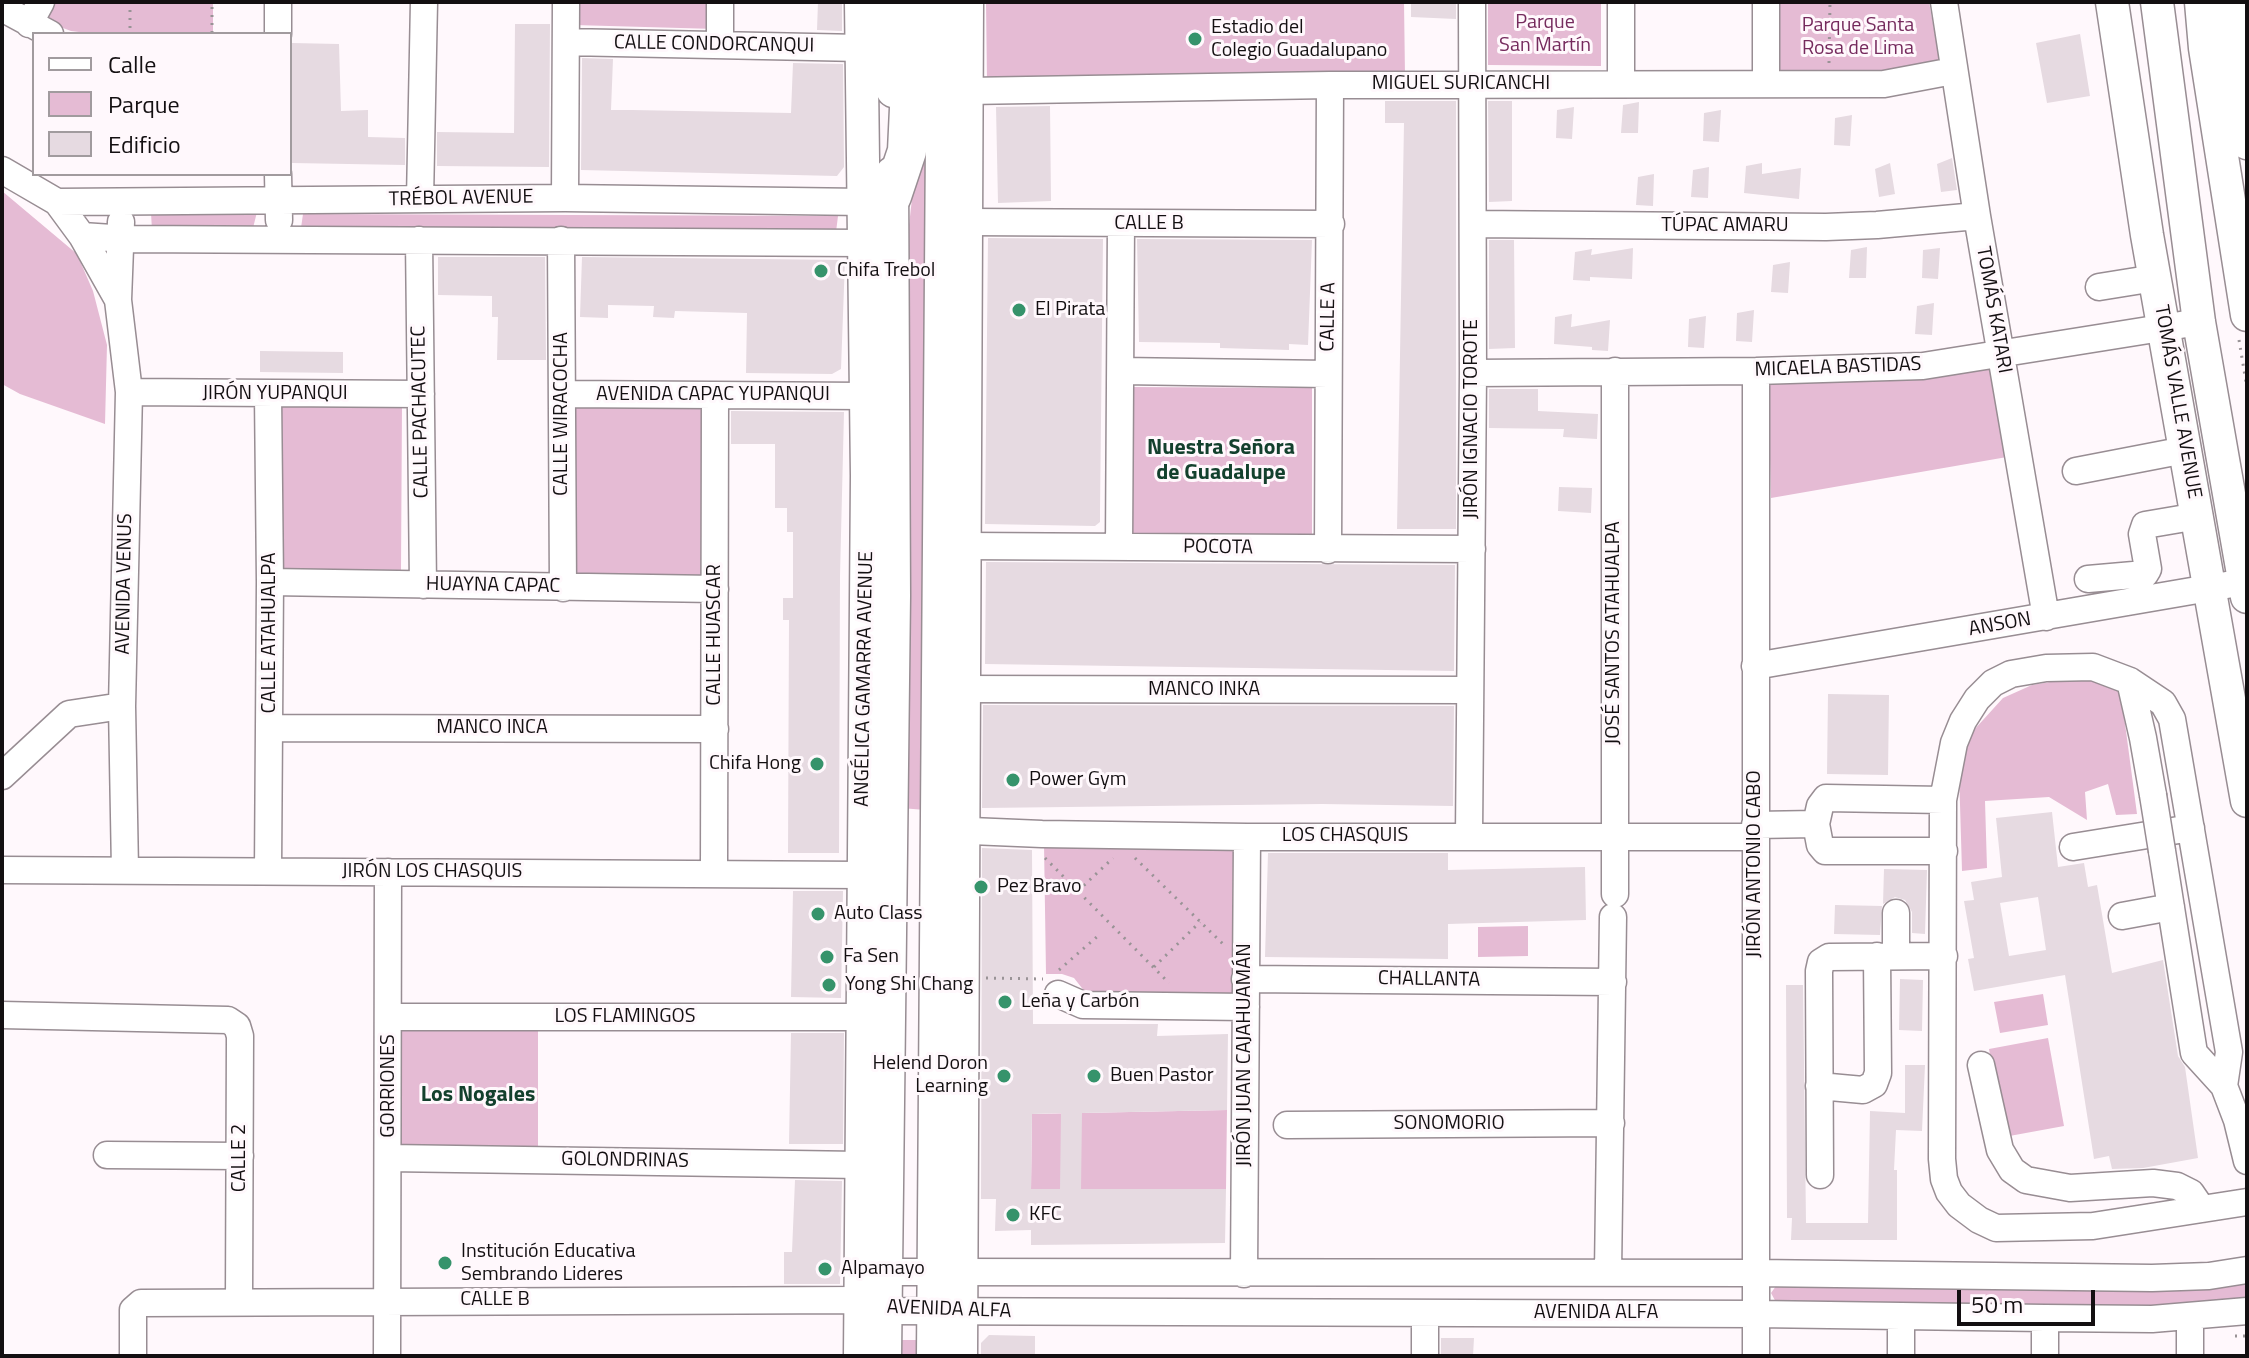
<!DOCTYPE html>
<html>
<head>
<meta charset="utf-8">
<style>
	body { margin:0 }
	#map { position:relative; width:2249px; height:1358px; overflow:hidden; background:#fff8fc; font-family:"Titillium Web",sans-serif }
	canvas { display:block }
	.frame { position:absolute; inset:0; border:4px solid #130f11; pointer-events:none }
	.legend { position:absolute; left:32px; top:32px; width:260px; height:144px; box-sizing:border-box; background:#fff8fc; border:2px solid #a19b9e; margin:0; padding:10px 14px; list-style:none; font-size:24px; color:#130f11 }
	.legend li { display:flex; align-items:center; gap:16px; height:40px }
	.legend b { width:40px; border:2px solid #a19b9e }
	.scale { position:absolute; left:1957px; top:1290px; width:138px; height:36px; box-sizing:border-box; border:4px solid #130f11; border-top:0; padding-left:10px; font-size:24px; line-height:28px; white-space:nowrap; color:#130f11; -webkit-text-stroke:6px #fff8fc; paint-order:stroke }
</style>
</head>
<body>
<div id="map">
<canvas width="2249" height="1358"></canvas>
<div class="frame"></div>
<ul class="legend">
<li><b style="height:10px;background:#fff"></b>Calle</li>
<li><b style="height:22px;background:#e5bbd4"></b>Parque</li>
<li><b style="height:22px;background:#e6dae1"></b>Edificio</li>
</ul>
<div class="scale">50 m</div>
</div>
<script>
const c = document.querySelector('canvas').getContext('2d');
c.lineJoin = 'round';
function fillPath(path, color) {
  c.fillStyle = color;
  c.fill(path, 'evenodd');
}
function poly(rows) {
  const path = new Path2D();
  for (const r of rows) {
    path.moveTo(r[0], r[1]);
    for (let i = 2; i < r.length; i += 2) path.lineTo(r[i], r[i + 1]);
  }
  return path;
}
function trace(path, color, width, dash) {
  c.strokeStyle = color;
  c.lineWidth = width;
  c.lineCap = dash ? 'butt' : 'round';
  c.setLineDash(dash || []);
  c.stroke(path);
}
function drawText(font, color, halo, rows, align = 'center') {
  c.font = font + ' "Titillium Web",sans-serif';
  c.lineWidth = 6;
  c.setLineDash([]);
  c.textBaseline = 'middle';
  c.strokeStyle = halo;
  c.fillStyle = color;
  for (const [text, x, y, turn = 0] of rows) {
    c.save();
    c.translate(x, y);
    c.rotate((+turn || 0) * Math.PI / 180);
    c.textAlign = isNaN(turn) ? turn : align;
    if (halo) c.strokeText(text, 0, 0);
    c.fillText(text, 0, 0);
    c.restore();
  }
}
fillPath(poly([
	[53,2,213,2,213,34,95,34,71,31,42,20],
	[574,2,716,2,716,29,574,25],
	[934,2,925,810,901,808,903,279],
	[986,2,1404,2,1405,76,987,82],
	[1488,2,1601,2,1601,66,1488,65],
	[1776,2,1929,2,1940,62,1894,72,1776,73],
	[2,191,77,254,93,291,107,345,105,424,20,394,2,384],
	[257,212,253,228,152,230,151,213],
	[303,214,838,216,836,232,301,228],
	[1992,368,2007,457,1771,498,1768,381],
	[1133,387,1312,388,1312,538,1131,534],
	[573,402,708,403,706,581,571,580],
	[282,404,402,404,401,570,282,569],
	[2092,675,2120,686,2137,814,2116,815,2108,784,2085,792,2087,820,2049,797,1985,801,1987,868,1962,871,1959,771,1973,731,2003,698,2032,685],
	[1044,844,1233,845,1232,999,1089,997,1074,978,1062,974,1046,974],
	[1528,926,1528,956,1478,957,1478,927],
	[2043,994,2048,1025,2000,1033,1994,1002],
	[400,1027,538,1027,538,1147,400,1148],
	[2048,1038,2064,1126,2004,1137,1989,1049],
	[1227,1110,1226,1189,1031,1189,1032,1114],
	[2247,1278,2247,1302,2191,1310,1778,1306,1771,1293,1776,1286],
	[900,1340,921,1340,921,1356,900,1356]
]), '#e5bbd4');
fillPath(poly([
	[818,2,842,2,842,31,817,30],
	[1411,2,1456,2,1456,19,1411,17],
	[515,24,550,24,549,167,437,166,437,132,514,133],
	[2080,34,2090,96,2047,103,2036,43],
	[292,43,339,44,341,111,368,110,368,137,405,138,405,165,292,163],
	[582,58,613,59,611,110,632,110,791,113,793,63,843,64,844,167,837,176,581,170],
	[1385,101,1456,101,1456,529,1397,529,1404,123,1385,123],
	[1488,101,1512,101,1512,201,1489,202],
	[1639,102,1638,133,1621,133,1623,105],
	[1050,106,1051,201,998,203,996,107],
	[1574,107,1572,139,1556,138,1557,110],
	[1721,110,1719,142,1703,141,1704,113],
	[1852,115,1850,146,1834,145,1835,118],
	[1952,158,1957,190,1941,192,1937,164],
	[1762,163,1762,174,1801,168,1799,199,1744,193,1746,166],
	[1890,163,1895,194,1879,197,1875,169],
	[1709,167,1708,198,1691,197,1693,170],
	[1654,174,1653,206,1636,205,1638,177],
	[988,238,1103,239,1100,511,1100,522,1095,526,985,524],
	[1137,239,1312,240,1308,345,1289,344,1289,350,1220,348,1220,343,1139,342],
	[1489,240,1514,240,1515,348,1489,349],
	[1867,247,1866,278,1849,278,1851,250],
	[1633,248,1632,279,1590,277,1590,281,1573,280,1575,252,1592,249,1591,255],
	[1940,248,1938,279,1922,278,1923,250],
	[438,257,545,257,546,360,497,360,498,317,492,317,492,296,438,295],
	[582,257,845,260,841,369,832,374,746,373,747,313,675,311,674,318,653,317,654,306,608,305,608,318,580,317],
	[1790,262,1788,293,1771,292,1773,265],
	[1934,303,1932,335,1915,334,1917,306],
	[1754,310,1752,342,1736,341,1737,313],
	[1572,314,1571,327,1610,320,1608,351,1592,350,1592,347,1554,344,1555,317],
	[1706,316,1704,348,1688,347,1689,319],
	[260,351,343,352,343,373,260,372],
	[1489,389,1538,389,1538,411,1598,414,1597,439,1563,437,1564,429,1489,428],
	[731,411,844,412,840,576,839,853,788,853,789,620,783,620,783,598,793,598,793,532,787,532,787,508,775,508,775,444,731,444],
	[1559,487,1592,488,1591,513,1558,511],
	[986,562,1455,565,1454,671,985,664],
	[1828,694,1889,695,1888,775,1827,774],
	[983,705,1454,706,1453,806,1322,804,982,808],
	[2052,812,2058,867,2084,863,2088,887,2097,885,2112,973,2163,960,2178,1056,2185,1067,2198,1158,2143,1168,2112,1169,2109,1156,2094,1159,2065,975,1974,991,1968,959,1974,958,1964,901,1974,900,1971,882,2002,877,1996,818],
	[2038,897,2046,950,2009,956,2000,903],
	[982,848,1032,850,1033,1024,1158,1024,1157,1036,1228,1034,1227,1110,1082,1113,1081,1189,1226,1189,1225,1243,1031,1245,1031,1230,995,1231,996,1199,981,1199],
	[1061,1113,1060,1189,1031,1189,1032,1114],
	[1268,853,1448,853,1448,870,1585,867,1586,920,1448,924,1448,959,1265,957],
	[1884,869,1927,870,1925,934,1912,933,1912,912,1905,900,1895,897,1883,904],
	[793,891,843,891,841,998,791,997],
	[1835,905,1882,906,1880,935,1834,934],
	[1900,979,1923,980,1922,1031,1899,1030],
	[1786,985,1803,985,1806,1223,1868,1223,1870,1111,1905,1113,1905,1065,1925,1065,1922,1131,1896,1130,1894,1170,1897,1170,1897,1240,1791,1240,1792,1218,1787,1218],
	[791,1033,844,1033,843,1144,789,1144],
	[795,1180,842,1181,840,1284,784,1284,784,1252,792,1252],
	[989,1335,1035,1336,1035,1356,981,1356,981,1343],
	[1441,1338,1474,1338,1473,1356,1441,1356]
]), '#e6dae1');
const minor = poly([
	[720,2,720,45],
	[1621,2,1621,84],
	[1944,2,1977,216,2046,617],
	[2,8,50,34],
	[29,24,41,2],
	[278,34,278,2],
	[566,42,861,48],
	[1766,84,1766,2],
	[967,91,1330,85,1884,84,1953,71],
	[2,170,57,202,82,236,118,300],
	[278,174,279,220],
	[565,198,566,2],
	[420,199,424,2],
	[57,202,565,198,864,202],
	[121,222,118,300,129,392,122,706,125,870],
	[967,222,1331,224],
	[1473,224,1826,227,1877,225,1977,216],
	[82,236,127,239,864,243],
	[419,240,423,585],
	[561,240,563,588],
	[2099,287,2155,278],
	[1121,371,1328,374],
	[1473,373,1756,371,1923,366,2199,322],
	[129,392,421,394],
	[562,394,865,396],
	[268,395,270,582,268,871],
	[2076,471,2185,450],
	[964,546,1472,549],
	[1119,546,1121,223],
	[1328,550,1330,85],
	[2088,579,2145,574,2148,569,2142,534,2145,525,2198,516],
	[270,582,715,589],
	[1755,666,2244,582],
	[2130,681,2143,738,2153,795],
	[945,689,1470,690],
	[270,728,715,729],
	[2,776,69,714,122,706],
	[1943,800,1826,798,1820,806,1816,824,1820,845,1825,851,1944,851],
	[1755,825,1816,824],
	[947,830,1042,834,1247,837,1755,837],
	[1469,835,1473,373,1472,2],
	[2073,847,2191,828],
	[2162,851,2194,1053,2224,1086,2237,1120,2247,1161],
	[2,870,863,875],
	[714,874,715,396],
	[1615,894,1615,371],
	[2122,916,2171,907],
	[1896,956,1896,913],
	[1245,979,1613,982],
	[1058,994,1083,1005,1246,1007],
	[2,1015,228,1020,237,1026,240,1036,239,1301],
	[389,1017,861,1017],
	[1981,1065,2000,1150,2012,1170,2026,1180,2070,1188,2153,1183,2177,1186,2191,1193,2202,1209],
	[1819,1086,1863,1090,1874,1084,1878,1073,1877,956],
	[2224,1086,2229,1052,2172,719,2163,703,2130,681,2093,667,2046,668,2011,674,1993,683,1977,699,1963,721,1954,743,1943,800,1942,1159,1944,1179,1949,1192,1959,1205,1979,1220,1996,1228,2093,1226,2247,1202],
	[1287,1125,1611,1123],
	[107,1155,240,1156],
	[389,1158,860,1165],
	[1820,1175,1819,971,1821,962,1829,957,1944,956],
	[1608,1272,1613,917],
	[1244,1274,1247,837],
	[873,1286,885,1272,934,1272,1757,1273,2152,1278,2209,1276,2247,1270],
	[133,1356,133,1310,141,1303,860,1300,884,1311,1757,1314,2045,1318,2152,1319,2247,1311],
	[387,1356,388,872],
	[1425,1356,1425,1313],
	[1756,1356,1756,371],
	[1901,1356,1901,1317],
	[2045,1356,2045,1318],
	[2190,1356,2190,1317]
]);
const major = poly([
	[2112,2,2147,235,2247,801],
	[2157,2,2199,322,2247,597],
	[2201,2,2205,48,2247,315],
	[2229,2,2247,143],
	[893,91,893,2],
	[860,1356,867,476,861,2],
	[885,1356,894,596,892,173],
	[933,1356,943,2],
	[961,1356,967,2]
]);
const highway = poly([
	[892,196,907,151,914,2]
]);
trace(minor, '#988d93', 29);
trace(major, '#988d93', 35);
trace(highway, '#988d93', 41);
trace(poly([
	[130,2,130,34],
	[212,33,212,2],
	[1829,63,1830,2],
	[2239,340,2247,388],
	[1045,858,1169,983],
	[1135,858,1224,945],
	[1078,891,1113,858],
	[1154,967,1200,922],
	[1059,970,1099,935],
	[986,978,1043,979],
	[2235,1336,2247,1336]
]), '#999396', 3, [2, 6]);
trace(minor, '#fff', 26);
trace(major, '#fff', 32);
trace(highway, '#fff', 38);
const minorBridge = poly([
	[2153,795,2162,851]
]);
trace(minorBridge, '#988d93', 29, []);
trace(minorBridge, '#fff', 26);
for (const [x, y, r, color] of [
	[1195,39,8,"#36936b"],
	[821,271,8,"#36936b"],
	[1019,310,8,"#36936b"],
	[817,764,8,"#36936b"],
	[1013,780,8,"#36936b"],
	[981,887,8,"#36936b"],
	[818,914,8,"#36936b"],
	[827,957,8,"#36936b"],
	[829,985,8,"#36936b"],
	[1005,1002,8,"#36936b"],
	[1004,1076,8,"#36936b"],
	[1094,1076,8,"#36936b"],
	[1013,1215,8,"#36936b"],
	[445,1263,8,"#36936b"],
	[825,1269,8,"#36936b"]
]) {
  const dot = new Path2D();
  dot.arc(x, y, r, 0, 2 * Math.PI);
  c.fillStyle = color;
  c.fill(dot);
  trace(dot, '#fff8fc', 3);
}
drawText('20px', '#752a5d', '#fff8fc', [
	["Parque",1545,23],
	["San Martín",1545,46],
	["Parque Santa",1858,26],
	["Rosa de Lima",1858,49]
]);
drawText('20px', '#130f11', '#fff8fc', [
	["Estadio del",1211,28],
	["Colegio Guadalupano",1211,51],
	["Chifa Trebol",837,271],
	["El Pirata",1035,310],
	["Chifa Hong",801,764,"right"],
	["Power Gym",1029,780],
	["Pez Bravo",997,887],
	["Auto Class",834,914],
	["Fa Sen",843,957],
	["Yong Shi Chang",845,985],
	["Leña y Carbón",1021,1002],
	["Helend Doron",988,1064,"right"],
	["Learning",988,1087,"right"],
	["Buen Pastor",1110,1076],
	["KFC",1029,1215],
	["Institución Educativa",461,1252],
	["Sembrando Lideres",461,1275],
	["Alpamayo",841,1269]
], 'left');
drawText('20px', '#130f11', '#fff8fc', [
	["CALLE CONDORCANQUI",714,45,1],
	["MIGUEL SURICANCHI",1461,84],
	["TRÉBOL AVENUE",461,199,-1],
	["CALLE B",1149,224],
	["TÚPAC AMARU",1725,226],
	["TOMÁS KATARI",1993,310,80],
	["CALLE A",1329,317,-89],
	["MICAELA BASTIDAS",1838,368,-2],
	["JIRÓN YUPANQUI",275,394],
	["AVENIDA CAPAC YUPANQUI",713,395],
	["TOMÁS VALLE AVENUE",2177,402,80],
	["CALLE PACHACUTEC",421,412,-91],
	["CALLE WIRACOCHA",562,414,-90],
	["JIRÓN IGNACIO TOROTE",1472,419,-90],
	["POCOTA",1218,548,1],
	["AVENIDA VENUS",125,584,-89],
	["HUAYNA CAPAC",493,586,1],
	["ANSON",2000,625,-10],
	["CALLE ATAHUALPA",270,633,-90],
	["JOSÉ SANTOS ATAHUALPA",1614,633,-90],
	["CALLE HUASCAR",715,635,-90],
	["ANGÉLICA GAMARRA AVENUE",865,679,-89],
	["MANCO INKA",1204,690],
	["MANCO INCA",492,728],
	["LOS CHASQUIS",1345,836],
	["JIRÓN ANTONIO CABO",1755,864,-90],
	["JIRÓN LOS CHASQUIS",432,872],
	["CHALLANTA",1429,980,1],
	["LOS FLAMINGOS",625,1017],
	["JIRÓN JUAN CAJAHUAMÁN",1245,1055,-90],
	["GORRIONES",389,1086,-90],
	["SONOMORIO",1449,1124],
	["CALLE 2",240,1158,-90],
	["GOLONDRINAS",625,1161,1],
	["CALLE B",495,1300],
	["AVENIDA ALFA",949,1310,2],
	["AVENIDA ALFA",1596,1313]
]);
drawText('bold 22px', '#13402d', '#fff8fc', [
	["Nuestra Señora",1221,449],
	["de Guadalupe",1221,474],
	["Los Nogales",478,1096]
]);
</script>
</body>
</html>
